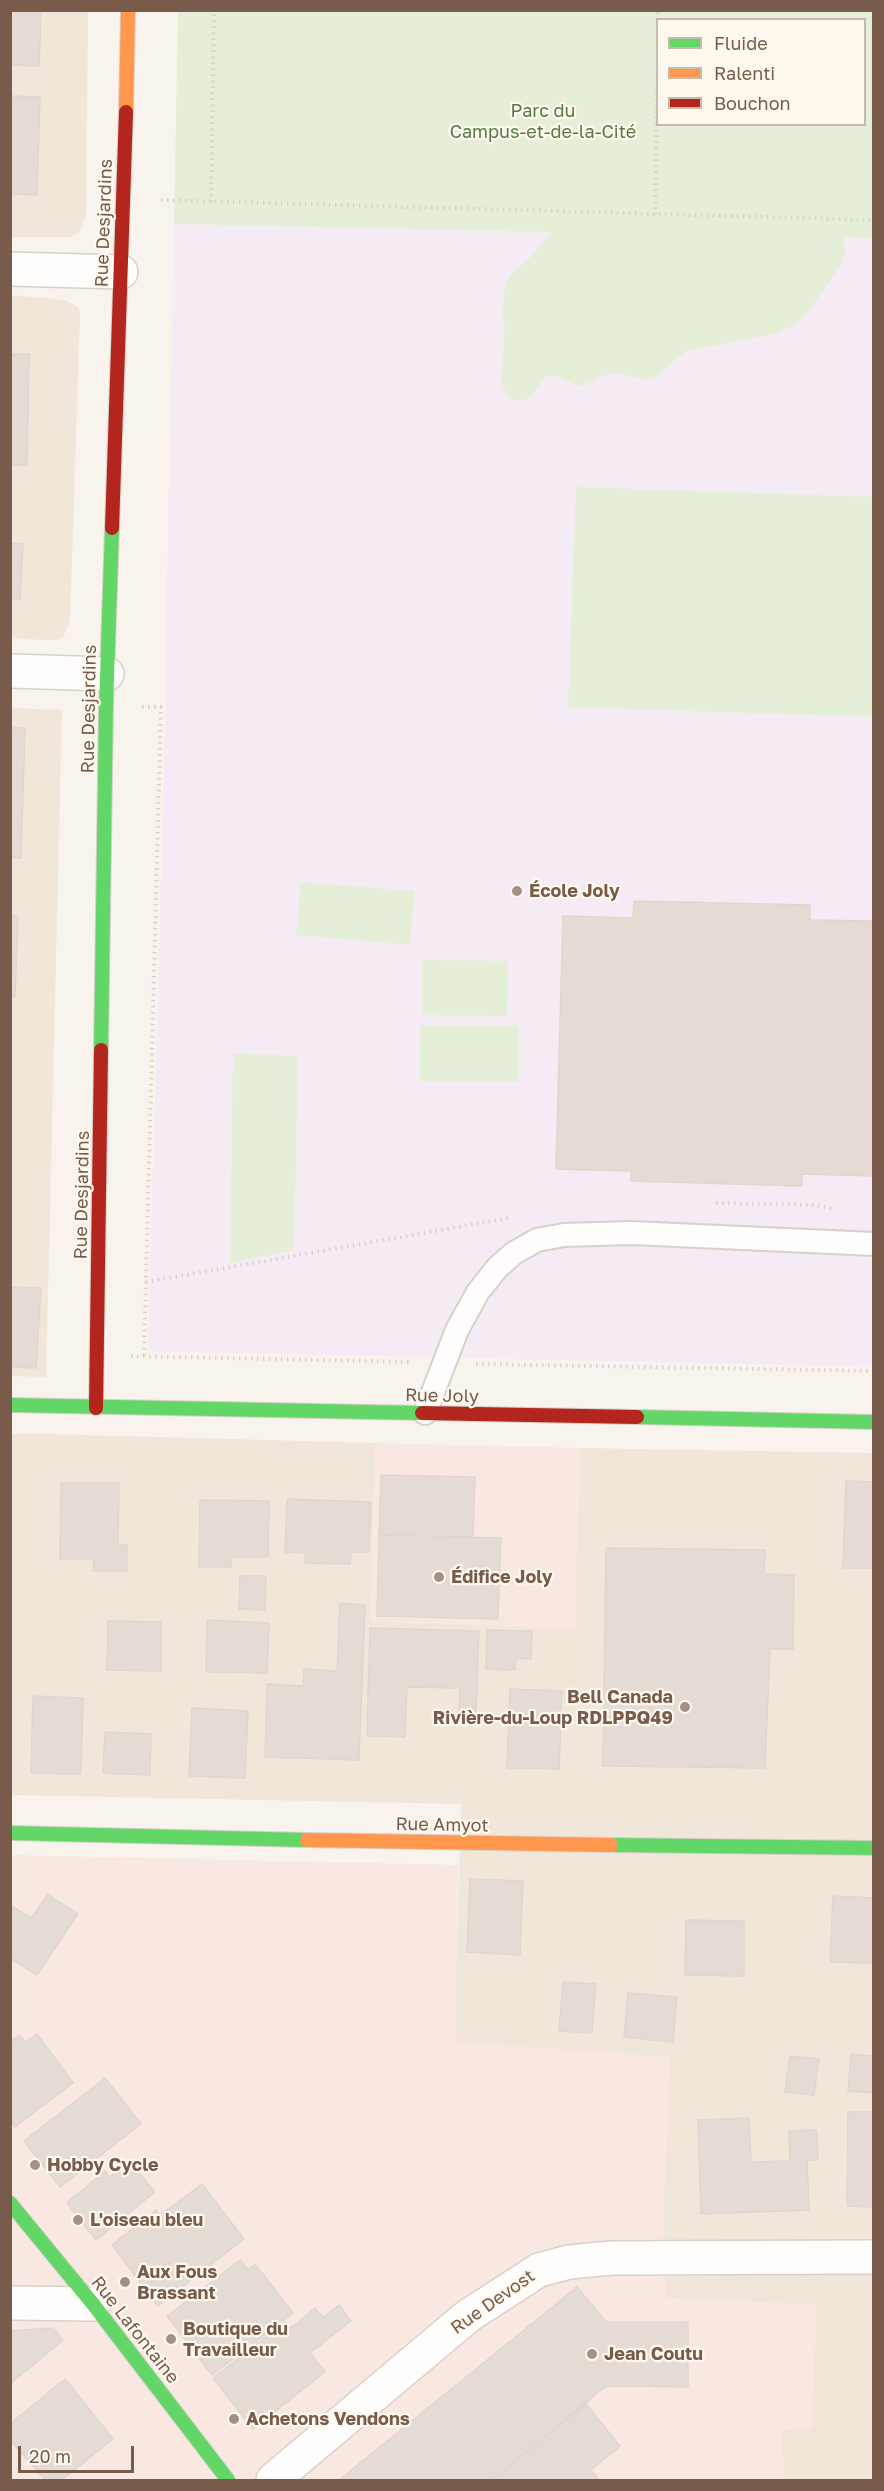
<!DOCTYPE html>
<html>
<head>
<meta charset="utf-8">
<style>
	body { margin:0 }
	#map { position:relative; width:884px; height:2491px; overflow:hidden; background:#f8f3ed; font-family:"Golos Text",sans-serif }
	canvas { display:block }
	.frame { position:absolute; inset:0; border:12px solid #785b4b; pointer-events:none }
	.legend { position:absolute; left:656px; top:18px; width:210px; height:108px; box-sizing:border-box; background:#fff8ef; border:2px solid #c9b9ad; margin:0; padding:8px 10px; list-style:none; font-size:18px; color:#785b4b }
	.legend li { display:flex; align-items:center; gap:12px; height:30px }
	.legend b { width:30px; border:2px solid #c9b9ad }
	.scale { position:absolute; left:18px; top:2446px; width:116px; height:27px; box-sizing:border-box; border:3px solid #785b4b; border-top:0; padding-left:8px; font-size:18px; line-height:21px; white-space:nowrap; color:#785b4b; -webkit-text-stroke:4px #fff8ef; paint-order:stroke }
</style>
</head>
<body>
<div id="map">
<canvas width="884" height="2491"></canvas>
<div class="frame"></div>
<ul class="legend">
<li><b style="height:8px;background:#63d668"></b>Fluide</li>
<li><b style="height:8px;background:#ff974d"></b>Ralenti</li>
<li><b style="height:8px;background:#b3261e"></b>Bouchon</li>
</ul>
<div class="scale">20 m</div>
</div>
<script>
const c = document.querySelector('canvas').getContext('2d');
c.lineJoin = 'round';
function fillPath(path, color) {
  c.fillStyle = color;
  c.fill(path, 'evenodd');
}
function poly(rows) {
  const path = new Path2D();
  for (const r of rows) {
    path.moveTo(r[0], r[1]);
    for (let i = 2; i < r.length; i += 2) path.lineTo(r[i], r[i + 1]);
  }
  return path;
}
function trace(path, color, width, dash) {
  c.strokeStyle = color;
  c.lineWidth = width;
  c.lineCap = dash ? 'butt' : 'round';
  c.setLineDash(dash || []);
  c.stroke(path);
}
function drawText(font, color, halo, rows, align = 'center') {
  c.font = font + ' "Golos Text",sans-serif';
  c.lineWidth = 4.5;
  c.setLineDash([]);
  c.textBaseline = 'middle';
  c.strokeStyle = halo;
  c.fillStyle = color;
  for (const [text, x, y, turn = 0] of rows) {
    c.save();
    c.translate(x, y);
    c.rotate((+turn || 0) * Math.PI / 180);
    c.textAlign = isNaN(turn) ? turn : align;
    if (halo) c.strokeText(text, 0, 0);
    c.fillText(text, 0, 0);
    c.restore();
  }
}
fillPath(poly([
	[11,11,88,11,86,215,81,230,71,237,11,237],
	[10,295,65,300,78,307,80,314,70,620,63,638,57,640,11,639],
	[11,708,62,710,46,1377,11,1376],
	[11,1433,375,1443,371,1621,574,1628,580,1448,873,1453,873,2480,784,2480,780,2430,811,2428,816,2305,666,2298,663,2242,508,2047,454,2043,461,1804,11,1795]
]), '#f1e6da');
fillPath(poly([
	[375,1443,580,1448,575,1628,371,1621],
	[11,1855,458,1865,455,2042,670,2057,663,2242,666,2298,816,2305,812,2428,780,2430,784,2480,11,2480]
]), '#f8e8e1');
fillPath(poly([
	[174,224,873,238,873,1367,152,1351,148,1347,167,663,167,583]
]), '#f4ebf4');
fillPath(poly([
	[178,11,873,11,873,238,842,237,846,251,839,268,806,315,794,325,775,334,686,351,658,375,645,380,618,373,605,375,581,387,556,376,546,376,534,393,521,402,509,398,501,383,505,324,502,312,505,285,512,273,531,257,551,232,174,224],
	[658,20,864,20,864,124,658,124],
	[576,487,873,497,873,717,568,707],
	[301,882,415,891,410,945,296,935],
	[422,960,508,961,507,1016,422,1015],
	[420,1025,519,1025,519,1082,420,1081],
	[233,1053,298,1056,294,1250,230,1263]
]), '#e5efd8');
const building = poly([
	[10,10,41,10,39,66,10,65,10,10],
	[10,96,40,97,37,195,10,194,10,96],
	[10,354,29,354,27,465,10,465,10,354],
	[10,543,23,544,20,599,10,598,10,543],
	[10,728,25,728,21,858,10,858,10,728],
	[634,901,810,905,810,920,874,921,874,1176,802,1174,802,1186,631,1181,631,1171,556,1169,563,916,633,918,634,901],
	[10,916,18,916,15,997,10,997,10,916],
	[10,1287,41,1288,36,1368,10,1367,10,1287],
	[381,1475,475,1477,473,1537,379,1535,381,1475],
	[846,1481,874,1482,874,1568,843,1568,846,1481],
	[61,1483,119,1483,118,1545,127,1545,127,1571,93,1571,94,1559,60,1559,61,1483],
	[287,1499,371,1502,369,1552,351,1552,350,1564,305,1563,305,1553,285,1552,287,1499],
	[200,1500,269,1501,268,1557,232,1557,231,1567,199,1567,200,1500],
	[379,1535,501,1538,498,1619,377,1616,379,1535],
	[606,1548,765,1550,764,1574,794,1575,793,1649,770,1649,765,1768,603,1766,606,1548],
	[240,1576,266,1576,265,1610,239,1609,240,1576],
	[340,1603,365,1605,359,1760,265,1757,267,1684,303,1686,304,1669,337,1671,340,1603],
	[207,1620,269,1623,267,1673,206,1672,207,1620],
	[108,1621,161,1622,161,1671,107,1670,108,1621],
	[370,1628,479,1631,476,1712,459,1712,460,1688,407,1687,405,1737,367,1736,370,1628],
	[487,1630,532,1631,531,1659,516,1658,515,1670,486,1669,487,1630],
	[510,1689,562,1691,559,1769,507,1768,510,1689],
	[33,1696,83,1698,81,1774,31,1773,33,1696],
	[192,1708,248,1711,245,1778,189,1776,192,1708],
	[105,1732,151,1734,150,1775,103,1773,105,1732],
	[470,1879,523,1881,520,1955,467,1952,470,1879],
	[48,1894,78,1914,37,1975,10,1958,10,1905,31,1918,48,1894],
	[833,1896,874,1898,874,1963,830,1962,833,1896],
	[686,1920,744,1921,744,1976,685,1975,686,1920],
	[563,1982,596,1984,592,2033,559,2031,563,1982],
	[628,1993,677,1997,673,2042,624,2037,628,1993],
	[37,2034,73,2083,15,2127,10,2122,10,2042,19,2035,25,2042,37,2034],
	[851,2054,874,2056,874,2093,848,2091,851,2054],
	[790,2056,819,2059,814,2095,785,2092,790,2056],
	[105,2078,141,2124,60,2187,24,2141,105,2078],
	[848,2112,874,2112,874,2207,847,2206,848,2112],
	[749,2118,751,2162,790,2161,789,2131,817,2130,818,2160,807,2160,809,2210,701,2214,698,2120,749,2118],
	[129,2161,155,2192,96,2240,67,2203,105,2171,110,2177,129,2161],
	[202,2184,244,2239,158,2306,112,2245,156,2210,160,2215,202,2184],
	[240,2260,248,2270,255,2264,293,2313,212,2375,167,2316,240,2260],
	[577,2287,606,2322,688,2322,688,2387,606,2386,492,2480,339,2480,577,2287],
	[339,2305,351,2321,310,2353,325,2372,253,2429,213,2378,285,2322,291,2328,315,2308,323,2317,339,2305],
	[53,2328,63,2340,10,2384,10,2331,53,2328],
	[65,2379,113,2439,62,2480,45,2480,10,2440,10,2424,65,2379],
	[586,2404,620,2446,591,2470,599,2480,492,2480,586,2404]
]);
fillPath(building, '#e4dcd4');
trace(building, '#e1d6cf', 1.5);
const lane = poly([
	[425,1413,457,1330,478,1292,497,1268,514,1253,537,1240,564,1235,632,1233,874,1244]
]);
const street = poly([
	[10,269,121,272],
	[10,671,107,674],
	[10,2303,93,2304],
	[273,2480,468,2316,539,2270,569,2262,611,2258,874,2257]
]);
const fast = poly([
	[101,1050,106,707,112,528],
	[10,1405,422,1413],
	[637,1417,874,1422],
	[10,1833,307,1840],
	[611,1845,874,1848],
	[10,2203,93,2304,228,2480]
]);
const slow = poly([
	[126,112,128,10],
	[307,1840,611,1845]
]);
const jam = poly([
	[112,528,126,112],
	[96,1408,101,1050],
	[422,1413,637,1417]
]);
trace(lane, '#d7d0cb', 26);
trace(street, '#d7d0cb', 36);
trace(fast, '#d8d0c9', 16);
trace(slow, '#d8d0c9', 16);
trace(jam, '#d8d0c9', 16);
trace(poly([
	[658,20,658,10],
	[161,200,874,220],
	[211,202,214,10],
	[655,215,658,50],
	[142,707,161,707,144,1356],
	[716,1203,816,1205,834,1209],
	[146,1282,509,1218],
	[131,1356,412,1362],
	[476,1364,874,1371]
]), '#d8d1cc', 4, [1.5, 4.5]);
trace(lane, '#fefdfc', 22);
trace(street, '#fefdfc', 33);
trace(fast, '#63d668', 14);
trace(slow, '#ff974d', 14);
trace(jam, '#b3261e', 14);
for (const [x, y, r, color] of [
	[517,891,6,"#a59084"],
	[439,1577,6,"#a59084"],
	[685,1707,6,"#a59084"],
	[35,2165,6,"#a59084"],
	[78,2220,6,"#a59084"],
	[125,2282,6,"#a59084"],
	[171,2339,6,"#a59084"],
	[592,2354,6,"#a59084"],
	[234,2419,6,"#a59084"]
]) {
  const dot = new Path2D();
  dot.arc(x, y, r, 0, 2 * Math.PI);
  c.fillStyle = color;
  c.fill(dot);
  trace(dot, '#fff8ef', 2);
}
drawText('18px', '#547d42', '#fff8ef', [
	["Parc du",543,111],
	["Campus-et-de-la-Cité",543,132]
]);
drawText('18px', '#785b4b', '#fff8ef', [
	["Rue Desjardins",104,223,-88],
	["Rue Desjardins",89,709,-89],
	["Rue Desjardins",82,1195,-89],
	["Rue Joly",442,1396,1],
	["Rue Amyot",442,1825,1],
	["Rue Devost",493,2302,-35],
	["Rue Lafontaine",135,2330,52]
]);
drawText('bold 18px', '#785b4b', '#fff8ef', [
	["École Joly",529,891],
	["Édifice Joly",451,1577],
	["Bell Canada",673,1697,"right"],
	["Rivière-du-Loup RDLPPQ49",673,1718,"right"],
	["Hobby Cycle",47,2165],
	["L'oiseau bleu",90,2220],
	["Aux Fous",137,2272],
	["Brassant",137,2293],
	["Boutique du",183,2329],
	["Travailleur",183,2350],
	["Jean Coutu",604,2354],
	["Achetons Vendons",246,2419]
], 'left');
</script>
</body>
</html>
